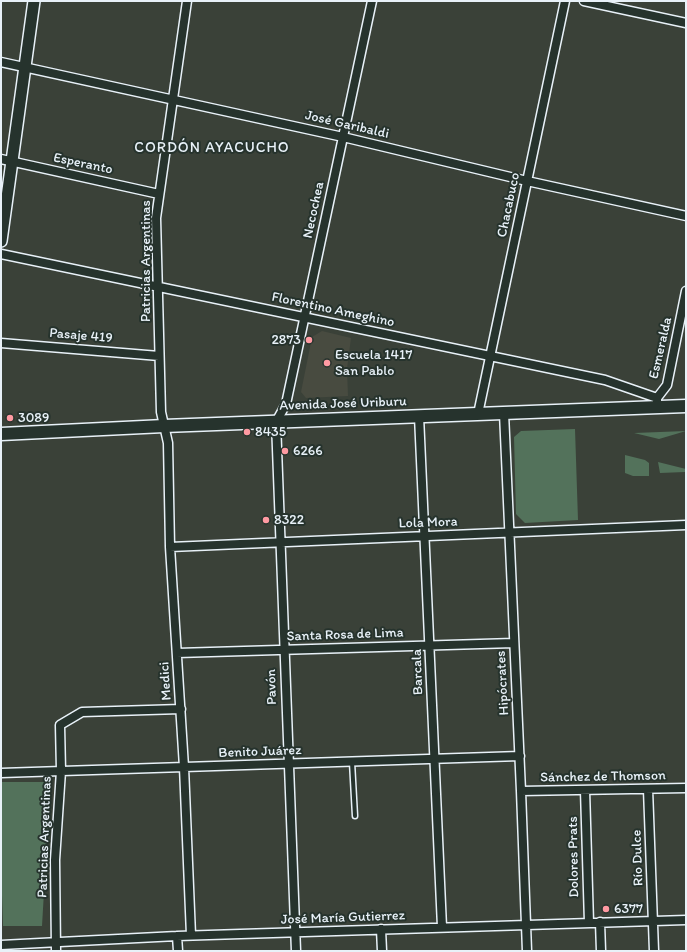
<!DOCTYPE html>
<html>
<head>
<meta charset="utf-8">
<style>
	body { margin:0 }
	#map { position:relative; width:687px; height:952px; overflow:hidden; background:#3a4138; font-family:Itim,sans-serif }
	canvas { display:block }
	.frame { position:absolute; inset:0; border:2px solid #e8f1f8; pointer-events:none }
</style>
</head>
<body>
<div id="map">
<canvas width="687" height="952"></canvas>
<div class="frame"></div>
</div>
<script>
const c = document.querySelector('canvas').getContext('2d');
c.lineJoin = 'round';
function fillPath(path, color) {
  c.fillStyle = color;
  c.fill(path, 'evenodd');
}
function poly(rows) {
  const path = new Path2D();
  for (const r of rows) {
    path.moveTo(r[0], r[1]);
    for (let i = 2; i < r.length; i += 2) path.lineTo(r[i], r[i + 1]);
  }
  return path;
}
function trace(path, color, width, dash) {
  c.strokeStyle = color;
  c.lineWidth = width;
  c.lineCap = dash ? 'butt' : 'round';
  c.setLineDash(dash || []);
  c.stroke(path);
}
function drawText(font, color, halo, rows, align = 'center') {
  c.font = font + ' Itim,sans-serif';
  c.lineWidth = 4;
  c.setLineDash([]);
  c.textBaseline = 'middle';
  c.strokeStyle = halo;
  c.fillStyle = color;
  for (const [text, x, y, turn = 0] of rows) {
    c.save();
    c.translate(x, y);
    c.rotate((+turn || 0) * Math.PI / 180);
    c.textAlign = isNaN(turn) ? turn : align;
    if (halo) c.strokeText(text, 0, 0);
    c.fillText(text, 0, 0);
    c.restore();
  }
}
fillPath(poly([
	[322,331,351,338,347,369,348,396,306,398,301,392,312,337]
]), '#484b40');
fillPath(poly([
	[575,429,578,520,525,523,516,514,514,437,521,431],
	[686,431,659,439,634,433],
	[625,455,645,460,649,463,649,476,633,476,625,473],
	[658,462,686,469,685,472,660,473],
	[1,782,44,782,50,789,42,926,3,926,1,865]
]), '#53725b');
const service = poly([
	[352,762,355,816]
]);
const minor = poly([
	[187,1,156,218,161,412,168,443,170,547,184,767,191,935],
	[584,1,686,23],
	[1,62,343,137,527,181,686,216],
	[1,159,159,194],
	[1,254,605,380,657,398],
	[1,343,159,356],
	[657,403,657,398,667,385,686,291],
	[504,413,521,791,527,951],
	[478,414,565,1],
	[419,416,442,927],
	[170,547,686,525],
	[177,653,514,643],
	[1,773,520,756],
	[648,789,654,951],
	[585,790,589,923],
	[521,791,686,788],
	[600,922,601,951],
	[381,929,382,951],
	[177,936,178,951],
	[1,945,177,936,686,920],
	[56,951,55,860,61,771,60,725,82,712,181,709],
	[296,951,276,422,286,404,372,1]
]);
const secondary = poly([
	[1,241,34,1]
]);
const primary = poly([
	[1,434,164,426,686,406]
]);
trace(service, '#e8f1f8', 7);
trace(minor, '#e8f1f8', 11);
trace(secondary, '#e8f1f8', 14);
trace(primary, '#e8f1f8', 15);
trace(service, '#26332d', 4);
trace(minor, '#26332d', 8);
trace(secondary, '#26332d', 11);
trace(primary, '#26332d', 12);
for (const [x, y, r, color] of [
	[309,340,4,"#ff9aa2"],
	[327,363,4,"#ff9aa2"],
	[10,418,4,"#ff9aa2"],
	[247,432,4,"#ff9aa2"],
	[285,451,4,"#ff9aa2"],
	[266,520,4,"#ff9aa2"],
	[606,909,4,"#ff9aa2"]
]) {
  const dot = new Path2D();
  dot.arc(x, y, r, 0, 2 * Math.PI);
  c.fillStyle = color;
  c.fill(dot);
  trace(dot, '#26332d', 1.5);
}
drawText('14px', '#e8f1f8', '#26332d', [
	["José Garibaldi",347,125,13],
	["Esperanto",83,164,12],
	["Chacabuco",509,205,-78],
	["Necochea",314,210,-78],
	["Patricias Argentinas",146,261,-90],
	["Florentino Ameghino",333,310,12],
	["Pasaje 419",81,336,5],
	["Esmeralda",661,348,-77],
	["Avenida José Uriburu",343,404,-2],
	["Lola Mora",428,523,-2],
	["Santa Rosa de Lima",345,635,-2],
	["Barcala",418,672,-92],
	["Medici",166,681,-94],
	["Hipócrates",503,683,-93],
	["Pavón",272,687,-92],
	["Benito Juárez",260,752,-2],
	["Sánchez de Thomson",603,777,-1],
	["Patricias Argentinas",45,837,-88],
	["Dolores Prats",574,857,-91],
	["Río Dulce",638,858,-92],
	["José María Gutierrez",343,918,-2]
]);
drawText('14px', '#e8f1f8', '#26332d', [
	["2873",301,340,"right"],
	["Escuela 1417",335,355],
	["San Pablo",335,371],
	["3089",18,418],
	["8435",255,432],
	["6266",293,451],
	["8322",274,520],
	["6377",614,909]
], 'left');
c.letterSpacing = '1px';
drawText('15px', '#e8f1f8', '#26332d', [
	["CORDÓN AYACUCHO",212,148]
]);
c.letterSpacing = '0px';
</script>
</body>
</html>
